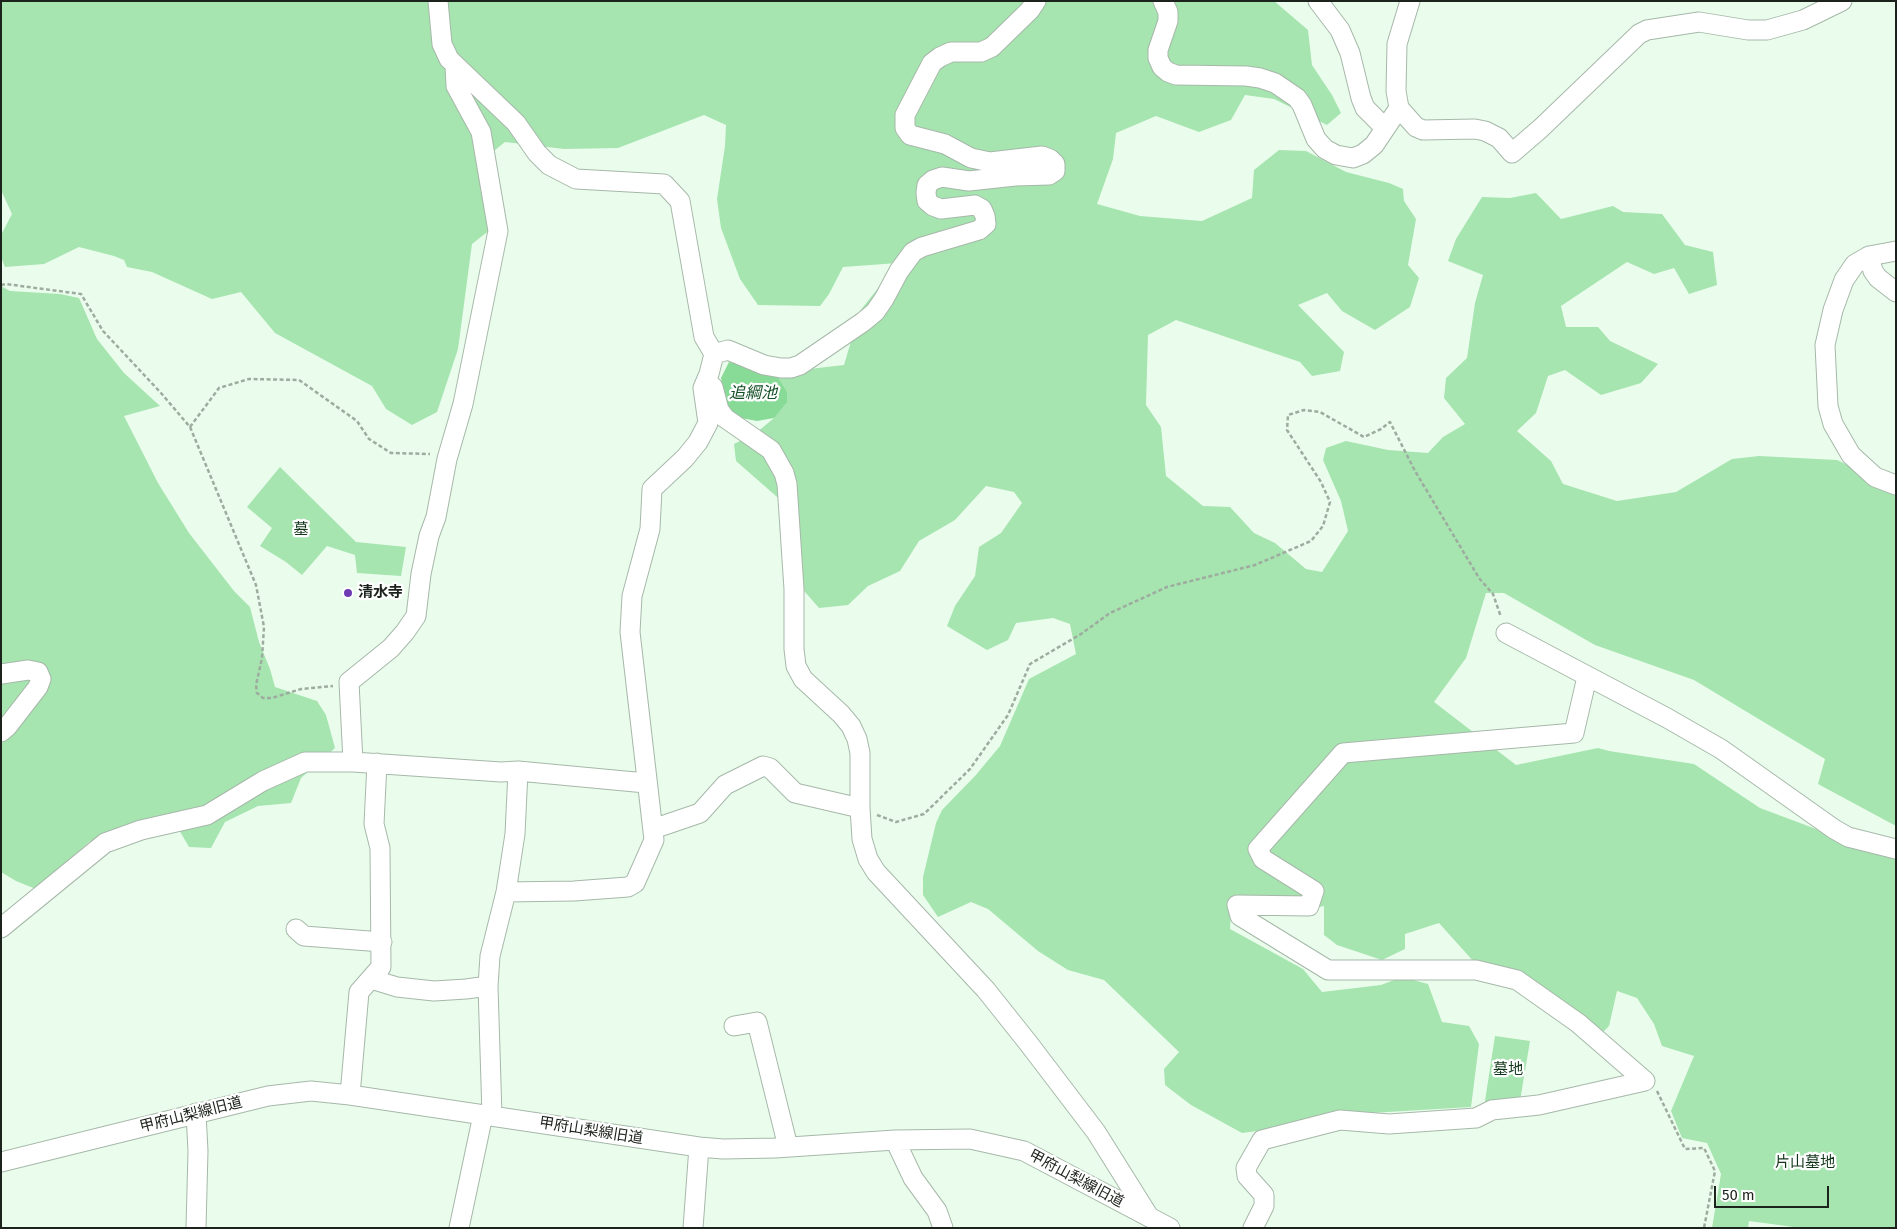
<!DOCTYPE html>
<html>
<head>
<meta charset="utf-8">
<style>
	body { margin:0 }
	#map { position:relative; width:1897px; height:1229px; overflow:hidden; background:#eafdec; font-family:"Fira Sans",sans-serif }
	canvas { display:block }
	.frame { position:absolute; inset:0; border:2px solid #1c221c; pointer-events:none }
	.scale { position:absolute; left:1714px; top:1186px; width:115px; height:22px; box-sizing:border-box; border:2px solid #1c221c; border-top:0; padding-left:6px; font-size:15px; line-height:18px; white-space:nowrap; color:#1c221c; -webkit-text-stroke:4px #fff; paint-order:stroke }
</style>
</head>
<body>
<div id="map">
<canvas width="1897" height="1229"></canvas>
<div class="frame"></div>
<div class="scale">50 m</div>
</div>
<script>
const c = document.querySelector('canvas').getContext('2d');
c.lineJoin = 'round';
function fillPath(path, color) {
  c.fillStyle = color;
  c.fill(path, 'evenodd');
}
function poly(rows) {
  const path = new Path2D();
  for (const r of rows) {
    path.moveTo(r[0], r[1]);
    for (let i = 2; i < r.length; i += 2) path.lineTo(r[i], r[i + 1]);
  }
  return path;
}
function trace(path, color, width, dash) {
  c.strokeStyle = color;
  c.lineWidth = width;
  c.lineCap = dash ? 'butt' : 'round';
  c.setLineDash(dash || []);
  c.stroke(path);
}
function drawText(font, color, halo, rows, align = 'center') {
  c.font = font + ' "Fira Sans","Noto Sans JP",sans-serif';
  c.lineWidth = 4.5;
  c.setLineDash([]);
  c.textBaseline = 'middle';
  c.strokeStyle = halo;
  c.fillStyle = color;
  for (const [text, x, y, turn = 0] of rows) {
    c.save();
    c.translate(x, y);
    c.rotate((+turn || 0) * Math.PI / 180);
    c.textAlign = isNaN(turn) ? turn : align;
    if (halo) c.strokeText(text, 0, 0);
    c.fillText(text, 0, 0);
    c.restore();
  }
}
fillPath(poly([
	[1,1,1274,1,1308,30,1312,65,1332,95,1341,113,1327,125,1274,99,1245,95,1231,120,1199,132,1156,116,1116,133,1113,159,1097,204,1140,216,1202,221,1252,198,1254,170,1279,150,1306,151,1346,172,1389,183,1403,189,1404,201,1416,219,1408,265,1419,278,1410,307,1375,330,1342,311,1327,293,1298,305,1344,352,1340,371,1312,376,1300,362,1176,320,1148,335,1146,405,1161,427,1166,476,1203,506,1230,507,1254,533,1275,543,1306,569,1322,572,1348,531,1341,501,1323,460,1326,448,1346,441,1388,450,1428,453,1443,437,1465,424,1444,398,1446,378,1467,358,1475,303,1483,275,1448,261,1456,239,1482,197,1510,198,1536,193,1561,219,1613,206,1623,212,1662,214,1685,245,1713,252,1717,285,1689,294,1674,268,1654,274,1627,262,1561,306,1566,327,1598,327,1610,341,1658,364,1641,383,1601,395,1565,370,1548,376,1536,413,1517,431,1551,461,1563,484,1617,501,1676,492,1732,459,1759,456,1837,460,1896,488,1896,826,1818,784,1825,759,1694,680,1595,645,1504,593,1486,593,1466,658,1434,702,1516,765,1598,748,1609,751,1694,764,1760,808,1896,859,1896,1228,1801,1228,1749,1221,1748,1228,1712,1228,1721,1174,1707,1143,1682,1138,1671,1111,1694,1056,1662,1046,1654,1024,1637,998,1617,991,1609,1026,1599,1036,1474,962,1439,923,1405,934,1405,949,1382,960,1337,945,1324,935,1324,906,1282,916,1231,913,1230,929,1303,969,1322,992,1381,985,1402,977,1428,984,1442,1022,1469,1026,1479,1044,1471,1107,1338,1115,1287,1127,1242,1133,1191,1105,1165,1085,1164,1069,1179,1052,1104,980,1068,970,1038,951,988,909,971,902,938,917,923,895,923,877,936,823,942,810,975,776,1000,746,1029,679,1076,654,1070,624,1053,618,1016,623,1008,640,987,650,947,626,955,606,975,576,979,547,1001,533,1022,503,1014,492,986,486,955,520,919,541,900,571,868,586,848,605,819,608,799,585,792,510,736,461,734,444,756,433,774,418,775,373,844,365,860,311,898,263,843,267,829,294,820,306,758,305,740,279,721,228,717,199,725,146,726,125,704,115,618,148,564,149,505,142,479,163,495,226,472,244,458,349,437,412,412,425,386,409,372,386,275,333,241,292,212,299,152,272,127,267,124,260,114,256,79,247,44,264,5,267,1,257,1,235,12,214,1,190],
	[1,286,10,291,60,294,79,298,97,339,124,373,160,406,124,416,158,483,189,533,234,591,250,607,259,642,270,669,275,687,317,701,326,715,335,748,301,778,291,803,258,806,225,822,211,848,189,847,171,816,133,822,89,842,36,889,16,881,1,872],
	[280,467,356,542,406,547,401,576,357,573,355,555,327,546,302,575,286,562,260,546,272,528,247,507],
	[1495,1036,1530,1041,1520,1101,1498,1104,1485,1101]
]), '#a6e4b0');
fillPath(poly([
	[729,362,775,373,787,392,787,402,774,418,757,421,741,418,728,411,721,378]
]), '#88db97');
const minor = poly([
	[438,1,442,44,449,59,516,123,537,153,549,165,576,179,664,184,680,201,704,337,714,354,709,374,703,388,708,423,698,442,685,458,652,489,650,529,632,596,630,632,654,840,635,883,628,887,574,891,506,892],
	[1163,1,1168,12,1168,21,1158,50,1158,58,1162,67,1168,72,1176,75,1246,76,1260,78,1275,83,1297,98,1302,105,1316,139,1325,149,1336,155,1353,158,1363,154,1374,145,1399,108],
	[1318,1,1340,30,1350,53,1361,98,1365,108,1385,128],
	[1410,1,1397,44,1396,91,1399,108,1416,127,1423,130,1475,129,1485,131,1499,138,1512,153,1540,129,1639,34,1647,30,1699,22,1748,30,1767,30,1803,20,1842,1],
	[455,65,456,86,481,132,498,231,463,404,447,459,436,517,429,536,421,574,416,616,405,632,391,648,349,682,353,762,501,772,518,771,646,783],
	[1896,251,1869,256,1855,264,1844,280,1833,310,1825,345,1828,406,1833,424,1851,455,1875,477,1896,485],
	[1869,256,1873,271,1878,278,1896,292],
	[714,354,728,350,764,365,781,368,791,368,800,365,863,322,875,312,884,299,899,271,913,252,922,247,979,230,986,224,985,216,982,209,975,205,941,209,933,206,927,201,926,193,927,185,933,180,942,177,969,181,1015,176,1049,175,1055,171,1055,164,1050,159,1042,156,990,162,971,158,945,144,910,135,905,128,905,115,932,63,940,57,951,52,981,52,992,47,1030,10,1036,1],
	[713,387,719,410,725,418,771,450,784,473,787,484,794,589,794,649,796,666,803,679,841,714,851,726,857,739,860,753,860,808,862,839,868,859,876,872,986,990,1029,1044,1096,1132,1148,1215],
	[1506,633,1667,718,1721,749,1834,829,1848,837,1896,849],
	[1,674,28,670,38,672,41,679,38,687,7,727,1,732],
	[653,829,700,813,725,785,763,766,770,768,795,793,860,808],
	[1,928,105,843,141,830,207,815,263,781,305,762,353,762],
	[296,929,304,936,382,942],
	[371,979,397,987,434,991,466,989,488,986],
	[734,1026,757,1022,788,1147],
	[350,1095,359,992,381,967,380,848,374,824,377,763],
	[492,1116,488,986,490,956,506,892,515,834,518,771],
	[895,1140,913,1178,937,1211,943,1228],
	[1,1162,268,1096,311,1091,350,1095,699,1147,723,1149,775,1148,895,1140,970,1139,1024,1151,1170,1228],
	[196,1228,198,1151,196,1113],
	[459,1228,483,1115],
	[693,1228,699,1147],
	[1253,1228,1264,1206,1264,1195,1247,1176,1246,1168,1262,1140,1340,1120,1389,1124,1476,1118,1492,1110,1539,1105,1645,1081,1578,1023,1517,980,1476,970,1328,970,1240,916,1237,905,1309,906,1314,891,1263,859,1258,849,1343,753,1574,733,1587,677]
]);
trace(minor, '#a6b8a9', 21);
trace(poly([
	[1,285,6,284,81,294,103,331,161,393,190,427,256,585,264,627,262,658,256,685,257,693,263,698,272,698,301,689,333,686],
	[190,427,219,388,249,379,299,380,357,421,369,439,391,453,430,454],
	[877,815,896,822,924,814,970,769,1008,715,1030,664,1081,634,1110,613,1167,587,1255,565,1311,541,1323,526,1330,502,1321,482,1287,430,1288,415,1304,410,1320,412,1364,437,1381,429,1390,422,1415,471,1479,578,1493,594,1501,617],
	[1657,1091,1685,1149,1704,1148,1715,1171,1704,1228]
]), '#9eac9f', 2.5, [4, 2.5]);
trace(minor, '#fff', 19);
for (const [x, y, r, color] of [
	[348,593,5,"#6e3bb2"]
]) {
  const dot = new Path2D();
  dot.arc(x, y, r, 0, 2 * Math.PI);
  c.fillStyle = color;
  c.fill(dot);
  trace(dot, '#fff', 2);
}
drawText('15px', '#12351a', '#fff', [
	["墓",301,530],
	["墓地",1508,1070],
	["片山墓地",1805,1163]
]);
drawText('bold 15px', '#1c221c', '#fff', [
	["清水寺",358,593]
], 'left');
drawText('15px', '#1c221c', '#fff', [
	["甲府山梨線旧道",191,1115,-14],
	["甲府山梨線旧道",591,1131,9],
	["甲府山梨線旧道",1076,1179,28]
]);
drawText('italic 16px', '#124e24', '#fff', [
	["追綱池",753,394]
]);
</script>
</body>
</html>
